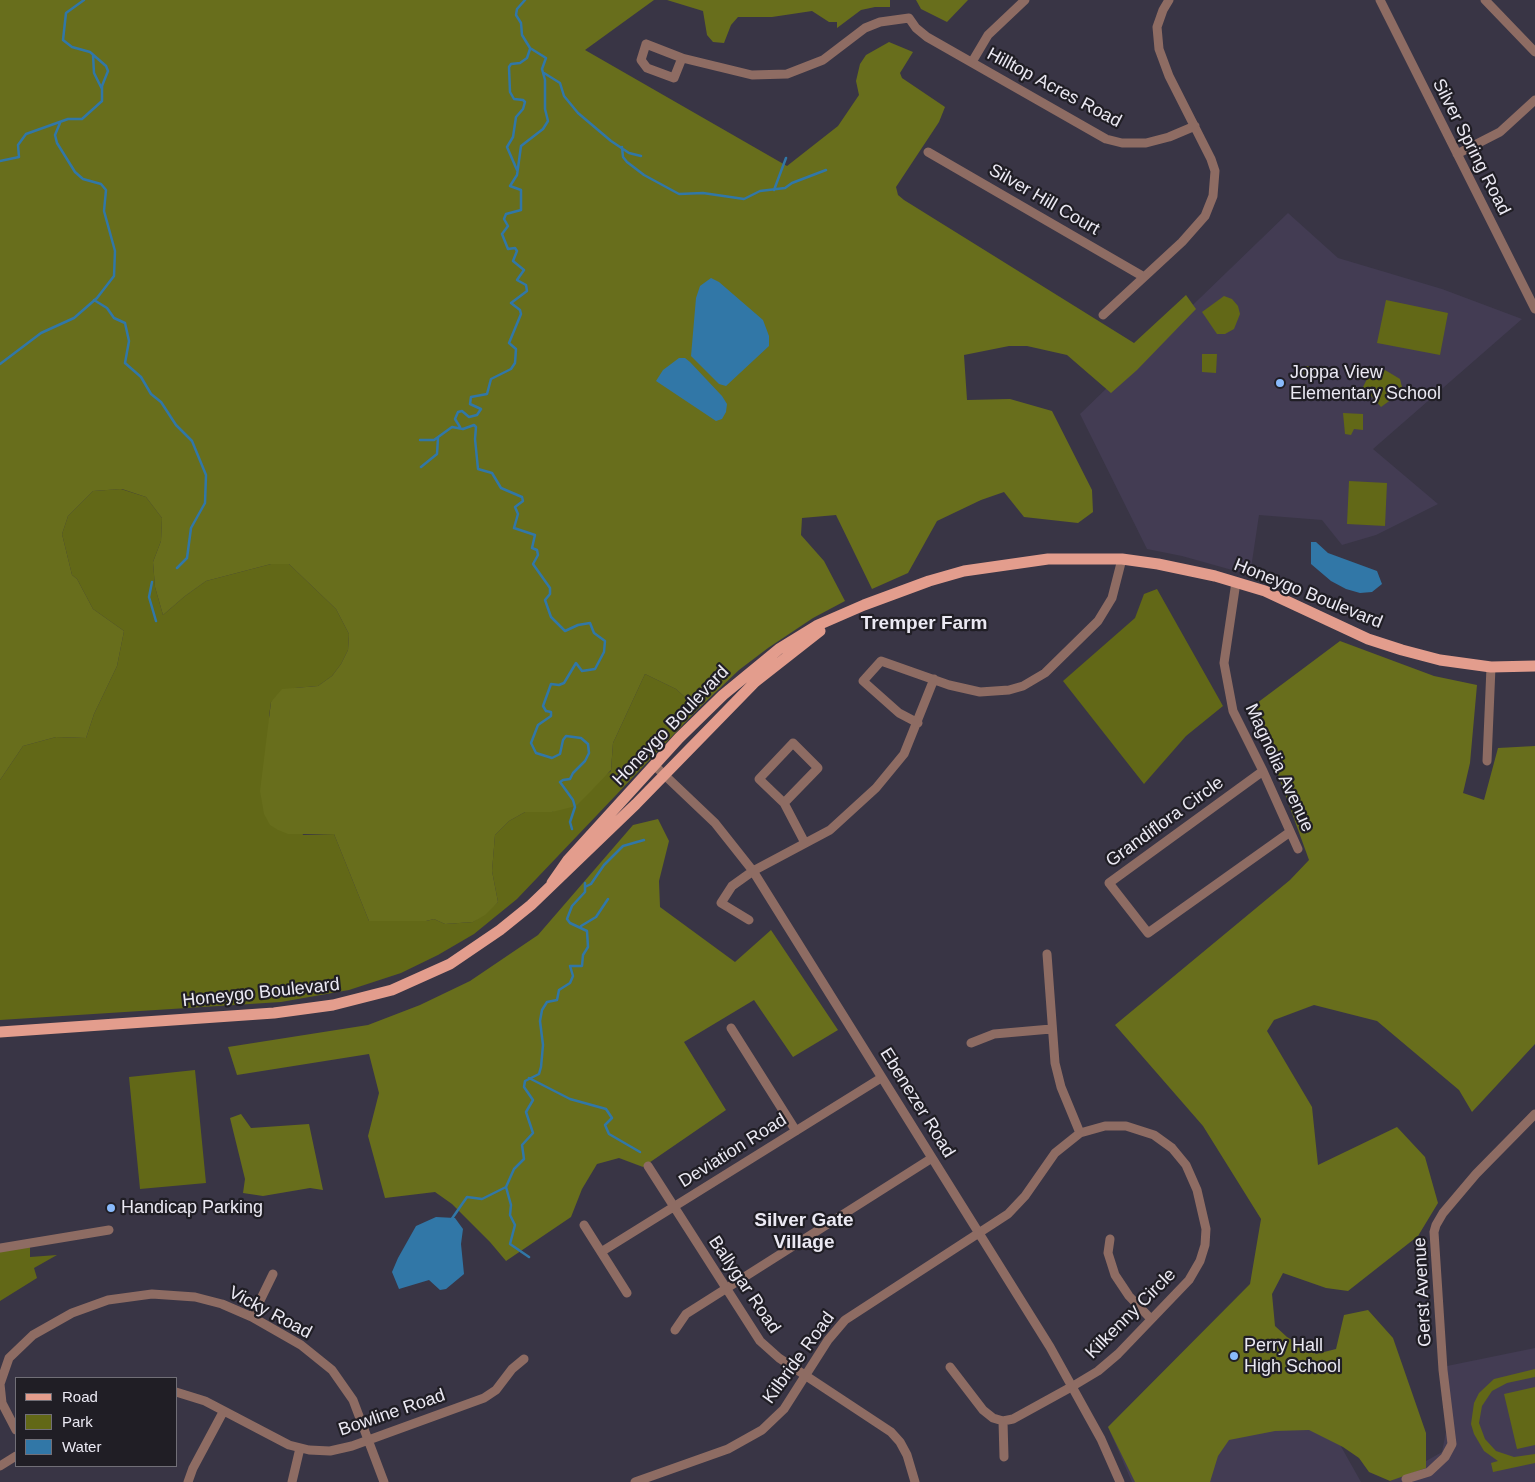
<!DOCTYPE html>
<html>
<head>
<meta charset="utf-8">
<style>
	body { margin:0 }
	#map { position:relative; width:1535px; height:1482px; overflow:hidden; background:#393545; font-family:Arial,sans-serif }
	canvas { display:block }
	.legend { position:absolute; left:15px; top:1377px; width:162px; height:90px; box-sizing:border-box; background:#201e25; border:1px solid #716f77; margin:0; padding:6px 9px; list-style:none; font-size:15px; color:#ebe9f3 }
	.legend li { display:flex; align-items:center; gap:10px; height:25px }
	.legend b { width:25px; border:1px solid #716f77 }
</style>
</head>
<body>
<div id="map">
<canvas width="1535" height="1482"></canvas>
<ul class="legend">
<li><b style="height:6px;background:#e39d8d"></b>Road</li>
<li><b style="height:14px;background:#626817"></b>Park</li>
<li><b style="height:14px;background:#3177a7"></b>Water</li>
</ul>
</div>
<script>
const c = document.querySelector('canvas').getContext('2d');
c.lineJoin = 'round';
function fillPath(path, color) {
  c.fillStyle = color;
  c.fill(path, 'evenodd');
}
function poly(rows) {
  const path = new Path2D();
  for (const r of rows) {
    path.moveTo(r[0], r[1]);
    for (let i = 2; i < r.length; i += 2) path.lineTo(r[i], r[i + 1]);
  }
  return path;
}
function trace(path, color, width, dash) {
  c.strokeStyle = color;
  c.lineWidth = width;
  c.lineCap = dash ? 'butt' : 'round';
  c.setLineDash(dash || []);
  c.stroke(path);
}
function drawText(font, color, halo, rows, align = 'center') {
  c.font = font + ' Arial,sans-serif';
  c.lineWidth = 4.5;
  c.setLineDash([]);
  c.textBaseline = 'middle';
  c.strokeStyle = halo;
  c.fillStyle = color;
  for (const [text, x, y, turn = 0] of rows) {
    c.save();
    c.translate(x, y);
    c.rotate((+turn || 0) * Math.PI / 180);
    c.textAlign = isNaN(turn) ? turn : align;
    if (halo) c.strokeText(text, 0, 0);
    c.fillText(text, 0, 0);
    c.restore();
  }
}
fillPath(poly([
	[1288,213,1338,258,1442,289,1522,319,1373,449,1438,504,1376,535,1342,545,1322,520,1259,515,1250,575,1182,556,1147,549,1080,414],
	[1250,1285,1361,1482,1132,1482,1108,1427],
	[1535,1348,1535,1482,1389,1482,1442,1452,1446,1432,1447,1366]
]), '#433c53');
fillPath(poly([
	[1224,296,1232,299,1238,306,1240,314,1234,329,1225,334,1217,334,1202,312],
	[1386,300,1448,313,1440,355,1377,343],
	[1202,354,1217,354,1216,373,1202,372],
	[1304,366,1311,366,1315,371,1315,376,1298,377,1298,370],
	[1385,370,1400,379,1403,391,1381,407,1363,387,1367,379,1375,373],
	[1343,413,1363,414,1363,430,1354,429,1351,435,1345,434],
	[1349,481,1387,483,1385,526,1347,524],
	[121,489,146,497,162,518,161,541,153,562,155,587,163,615,185,596,206,581,271,564,289,564,336,609,349,634,348,650,341,664,332,676,318,686,295,688,271,702,269,716,303,835,334,834,369,921,426,921,434,919,445,924,473,922,498,902,492,871,495,835,509,821,525,812,552,812,611,771,613,743,645,674,676,689,698,709,517,899,474,934,438,955,401,973,349,990,281,1002,0,1020,0,780,23,746,56,737,86,738,94,714,117,666,124,631,93,609,77,579,72,575,62,534,68,516,93,491],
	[1157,589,1223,706,1186,736,1144,784,1063,681,1135,618,1144,594],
	[195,1070,206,1183,140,1189,129,1077],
	[30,1247,30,1257,57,1255,34,1268,37,1278,0,1301,0,1251],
	[1535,1369,1535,1377,1507,1383,1492,1391,1482,1406,1479,1423,1485,1439,1496,1451,1514,1457,1535,1454,1535,1463,1493,1472,1491,1463,1498,1461,1484,1451,1474,1434,1471,1424,1474,1403,1479,1393,1494,1379],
	[1535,1387,1535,1445,1517,1449,1504,1394]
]), '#626817');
fillPath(poly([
	[0,0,654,0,585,50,787,166,838,126,859,95,856,81,860,64,866,55,889,42,913,52,900,73,902,78,945,107,939,122,896,187,898,195,904,200,1134,343,1186,295,1196,309,1137,370,1111,393,1067,355,1027,346,1009,346,964,355,967,400,1010,399,1052,411,1092,490,1093,512,1078,523,1024,517,1004,492,981,500,937,521,908,573,872,589,836,515,802,518,801,535,824,561,845,601,813,618,768,648,739,670,698,709,676,689,645,674,613,743,611,770,592,790,576,806,552,812,525,812,509,821,495,835,492,871,498,902,485,915,473,922,445,924,434,919,426,921,369,921,334,834,288,834,278,830,270,825,264,814,260,791,271,702,282,689,318,686,332,676,341,664,348,650,349,634,336,609,289,564,271,564,206,581,185,596,163,615,155,587,153,562,161,541,162,518,146,497,122,489,93,491,68,516,62,534,72,575,77,579,93,609,124,631,117,666,94,714,86,738,56,737,23,746,0,780],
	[667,0,890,0,890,7,875,7,861,10,837,28,837,22,829,22,812,11,772,17,738,17,731,25,724,43,713,42,707,35,703,11],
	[916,0,968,0,947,22,921,9],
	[1340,641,1434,676,1477,685,1470,763,1463,793,1484,800,1498,748,1535,746,1535,1044,1472,1112,1459,1090,1377,1021,1314,1005,1274,1020,1267,1031,1312,1107,1318,1165,1397,1127,1425,1157,1438,1203,1418,1236,1348,1291,1326,1288,1283,1273,1272,1294,1275,1326,1287,1337,1316,1354,1336,1349,1344,1315,1368,1310,1393,1338,1426,1433,1426,1468,1390,1481,1369,1472,1359,1458,1343,1447,1309,1430,1275,1431,1229,1440,1218,1456,1210,1482,1135,1482,1108,1427,1250,1284,1261,1219,1203,1126,1115,1025,1290,880,1309,860,1253,706],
	[658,819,669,841,659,881,660,907,735,962,771,930,838,1030,793,1057,754,1000,684,1042,726,1110,643,1167,619,1158,597,1164,582,1189,571,1217,506,1261,490,1242,452,1204,435,1192,385,1198,368,1136,379,1093,369,1054,237,1075,228,1047,368,1025,420,1005,470,981,538,935,633,825],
	[241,1114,251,1128,309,1124,323,1190,310,1188,263,1196,243,1193,245,1179,230,1118]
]), '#686e1c');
fillPath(poly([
	[711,278,719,282,763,320,769,336,769,346,726,386,719,384,691,356,696,298,700,286],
	[679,358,685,358,690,362,722,396,727,404,726,412,722,419,716,421,656,381,663,370],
	[1311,542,1316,542,1328,553,1377,571,1382,584,1372,592,1360,593,1346,589,1331,581,1311,564],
	[436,1217,455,1218,463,1229,461,1244,464,1274,446,1289,440,1290,429,1280,399,1289,392,1272,398,1258,416,1226]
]), '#3177a7');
trace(poly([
	[93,55,94,73,102,89],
	[544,73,560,83,564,96,578,113,611,141,629,153,641,156],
	[622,147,623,157,627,162,644,175,679,194,703,193,744,199,760,191,785,188,792,183,826,170],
	[0,161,19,157,18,145,26,134,68,119,82,119,102,101,102,86,108,71,106,66,90,52,72,47,63,40,66,13,84,0],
	[517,170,507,147,513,137,516,117,523,109,525,102,523,100,514,99,510,92,509,67,511,64,520,63,527,58,530,49],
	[774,190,786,158],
	[94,300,107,308,114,318,125,323,129,341,125,363,141,377,151,394,161,402,176,425,192,441,206,475,205,503,191,528,187,558,177,568],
	[0,364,41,333,74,318,97,298,114,276,115,251,104,211,106,190,101,184,83,179,75,172,57,143,55,135,60,123],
	[460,427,455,419,458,412,462,411,469,417,477,415,481,409,470,404,471,397,487,394,491,379,511,369,515,363,516,349,509,343,521,314,520,310,511,303,527,291,526,285,517,280,524,270,513,261,517,251,515,248,508,249,502,234,508,226,504,219,506,214,521,210,521,190,510,186,517,175,521,146,543,129,548,121,545,109,545,80,542,69,546,58,530,48,522,35,521,23,516,15,517,9,525,0],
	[420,440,434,440,452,427,463,429,474,425,476,427,475,439,478,469,492,473,501,488,522,497,523,501,515,507,518,514,514,528,535,535,532,548,537,550,538,555,533,564,550,588,550,594,545,600,551,617,565,631,578,625,590,623,594,633,605,641,604,652,595,669,582,671,576,663,564,683,559,685,551,684,543,706,546,711,551,712,551,716,538,725,531,743,536,753,552,758,560,754,563,740,566,736,581,738,588,744,589,753,585,761,573,773,570,779,563,780,560,782,573,800,575,807,570,822,572,829],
	[421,467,437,454,438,438],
	[152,582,149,597,156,621],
	[585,887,591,884,604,865,623,846,644,840],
	[581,926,596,917,608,899],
	[529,1078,570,1099,606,1109,612,1118,605,1125,609,1134,640,1152],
	[506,1187,511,1205,510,1215,515,1225,510,1244,529,1257],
	[451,1220,467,1197,482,1199,506,1187,514,1169,524,1159,522,1145,533,1133,526,1112,533,1100,524,1087,525,1081,539,1074,541,1067,543,1045,540,1021,542,1010,547,1002,557,1000,559,990,570,983,573,976,570,966,582,966,583,955,588,947,587,931,570,923,567,919,572,906,585,892,585,883]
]), '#3177a7', 2.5);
trace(poly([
	[1380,0,1535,309],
	[1485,0,1535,52],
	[646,44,682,58,674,78,647,68,641,60,646,44],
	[682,58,752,75,787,74,823,60,865,28,880,22,909,18,916,28,927,37,1106,139,1122,143,1146,143,1169,137,1195,126],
	[972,62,988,35,1025,0],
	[928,152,1144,277],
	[1457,154,1500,132,1535,100],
	[1103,315,1182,242,1205,216,1213,196,1215,171,1211,159,1169,76,1159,49,1157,27,1163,10,1169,0],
	[1236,582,1224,663,1233,711,1263,771,1298,849],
	[918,723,899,713,863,681,881,661,949,685,980,692,1009,690,1023,686,1045,673,1098,621,1112,598,1122,559],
	[1487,761,1491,667],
	[654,765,715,823,753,871,1050,1347,1101,1439,1120,1482],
	[1263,771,1109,883,1148,933,1290,832],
	[784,803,818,768,793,743,759,779,784,803,805,843],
	[749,920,721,903,732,886,753,871,830,830,876,788,904,754,934,679],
	[1047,954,1055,1063,1061,1087,1080,1133],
	[731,1028,796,1131],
	[971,1043,994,1034,1051,1029],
	[648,1166,760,1341,779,1358,891,1432,900,1442,907,1455,915,1482],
	[584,1225,627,1293],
	[1110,1239,1108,1253,1115,1275,1129,1296,1151,1319],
	[0,1248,109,1230],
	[601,1252,881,1078],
	[252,1317,273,1274],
	[675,1330,686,1314,932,1158],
	[176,1392,205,1401,289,1445,309,1450,330,1451,352,1446,484,1398,496,1390,512,1369,524,1359],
	[1003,1421,1004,1457],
	[16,1430,2,1403,0,1384,9,1358,33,1335,72,1313,108,1300,152,1294,195,1297,222,1304,252,1317,301,1345,332,1370,353,1400,384,1482],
	[0,1466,16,1456],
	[1406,1479,1429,1472,1445,1457,1452,1444,1443,1370,1434,1232,1436,1225,1443,1213,1476,1174,1535,1114],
	[188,1482,193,1468,223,1412],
	[292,1482,300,1448],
	[635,1482,728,1449,762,1430,784,1409,828,1340,845,1320,1008,1214,1025,1196,1055,1153,1080,1133,1105,1126,1126,1126,1154,1135,1172,1148,1186,1165,1197,1190,1206,1229,1205,1245,1200,1261,1189,1280,1118,1354,1098,1371,1073,1386,1013,1419,1003,1421,993,1418,983,1410,950,1367]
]), '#8e6c63', 9);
trace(poly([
	[552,883,568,860,679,738,723,695,779,649,818,625,864,605,929,581,964,571,1048,559,1122,559,1158,564,1215,576,1265,591,1368,639,1402,650,1440,660,1491,667,1535,666],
	[0,1032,274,1013,333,1005,392,990,450,964,500,930,531,905,636,804,755,682,820,631]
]), '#e39d8d', 11);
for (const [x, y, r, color] of [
	[1280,383,5,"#89bafc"],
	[111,1208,5,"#89bafc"],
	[1234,1356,5,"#89bafc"]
]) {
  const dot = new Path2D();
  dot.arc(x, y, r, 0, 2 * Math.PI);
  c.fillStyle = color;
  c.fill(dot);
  trace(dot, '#201e25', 2);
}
drawText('18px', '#ebe9f3', '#201e25', [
	["Hilltop Acres Road",1054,88,28],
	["Silver Spring Road",1471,147,63],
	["Silver Hill Court",1044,200,30],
	["Honeygo Boulevard",1308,594,22],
	["Honeygo Boulevard",671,726,-46],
	["Magnolia Avenue",1279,768,65],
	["Grandiflora Circle",1165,822,-36],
	["Honeygo Boulevard",261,993,-6],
	["Ebenezer Road",917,1103,58],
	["Deviation Road",733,1151,-32],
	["Ballygar Road",744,1285,56],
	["Gerst Avenue",1423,1292,-93],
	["Vicky Road",270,1313,28],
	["Kilkenny Circle",1131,1314,-45],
	["Kilbride Road",799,1358,-54],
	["Bowline Road",392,1413,-19]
]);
drawText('18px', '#ebe9f3', '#201e25', [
	["Joppa View",1290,373],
	["Elementary School",1290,394],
	["Handicap Parking",121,1208],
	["Perry Hall",1244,1346],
	["High School",1244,1367]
], 'left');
drawText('bold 19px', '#ebe9f3', '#201e25', [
	["Tremper Farm",924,624],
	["Silver Gate",804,1221],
	["Village",804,1243]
]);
</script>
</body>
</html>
